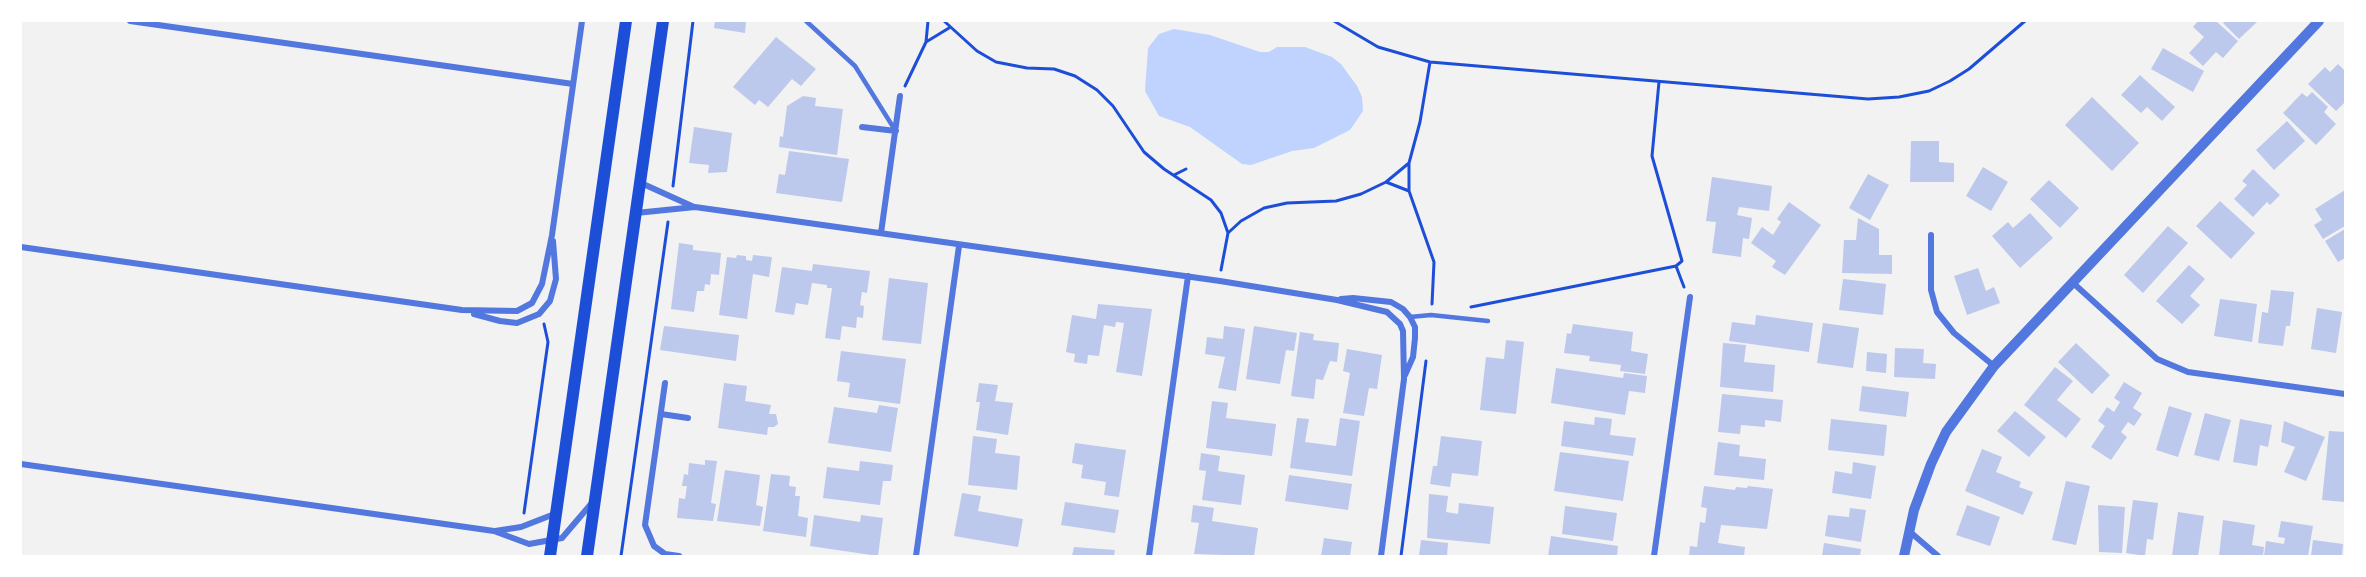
<!DOCTYPE html>
<html>
<head>
<meta charset="utf-8">
<style>
	body { margin:0 }
	#map { position:relative; width:2366px; height:577px; overflow:hidden; background:#f2f2f2; font-family:"Archivo Narrow",sans-serif }
	canvas { display:block }
	.frame { position:absolute; inset:0; border:22px solid #fff; pointer-events:none }
</style>
</head>
<body>
<div id="map">
<canvas width="2366" height="577"></canvas>
<div class="frame"></div>
</div>
<script>
const c = document.querySelector('canvas').getContext('2d');
c.lineJoin = 'round';
function fillPath(path, color) {
  c.fillStyle = color;
  c.fill(path, 'evenodd');
}
function poly(rows) {
  const path = new Path2D();
  for (const r of rows) {
    path.moveTo(r[0], r[1]);
    for (let i = 2; i < r.length; i += 2) path.lineTo(r[i], r[i + 1]);
  }
  return path;
}
function trace(path, color, width, dash) {
  c.strokeStyle = color;
  c.lineWidth = width;
  c.lineCap = dash ? 'butt' : 'round';
  c.setLineDash(dash || []);
  c.stroke(path);
}
fillPath(poly([
	[1174,29,1210,35,1260,52,1269,52,1277,47,1305,47,1332,57,1341,64,1357,86,1362,97,1363,111,1350,130,1314,148,1292,151,1251,165,1242,164,1190,127,1159,116,1145,91,1148,48,1159,34]
]), '#bfd3fe');
fillPath(poly([
	[715,21,746,21,745,33,714,28],
	[2198,21,2216,21,2238,41,2223,58,2216,52,2203,66,2189,53,2204,37,2193,27],
	[2225,21,2258,21,2239,39,2223,23],
	[776,37,816,69,801,86,792,79,768,107,759,100,755,105,733,87],
	[2163,48,2204,71,2193,92,2151,69],
	[2338,64,2345,71,2345,102,2336,111,2308,84,2325,67,2330,72],
	[2140,75,2175,107,2162,121,2147,107,2141,113,2121,95],
	[2312,92,2328,107,2324,112,2336,124,2316,145,2283,113,2302,93,2307,97],
	[803,96,816,98,815,106,843,109,837,155,779,147,780,136,783,137,787,106],
	[2092,97,2139,143,2112,171,2065,125],
	[2287,121,2305,141,2274,170,2256,150],
	[694,127,732,133,727,172,708,173,709,165,689,163],
	[1911,141,1939,141,1939,162,1954,163,1954,182,1910,182],
	[789,151,849,159,842,202,776,193,779,174,785,175],
	[1983,167,2008,182,1991,211,1966,196],
	[2253,169,2280,195,2270,205,2267,202,2253,217,2234,199,2247,185,2242,181],
	[1868,174,1889,185,1870,220,1849,208],
	[1712,177,1772,186,1769,211,1739,207,1737,215,1752,218,1749,239,1743,238,1741,257,1712,253,1716,222,1706,221],
	[2049,180,2079,208,2060,228,2030,199],
	[2345,190,2345,226,2323,239,2314,225,2322,220,2315,209],
	[2220,201,2255,233,2231,259,2196,226],
	[1789,202,1821,225,1785,275,1772,267,1776,261,1751,243,1762,227,1773,235,1781,222,1777,219],
	[2030,213,2053,238,2020,268,1992,236,2008,222,2013,228],
	[1858,218,1879,229,1879,255,1892,255,1892,274,1842,273,1844,240,1856,240],
	[2168,226,2188,243,2143,293,2124,275],
	[2345,229,2345,258,2338,262,2325,241],
	[679,243,693,245,693,250,721,253,719,275,711,274,710,285,705,284,704,291,697,291,694,312,671,309],
	[737,255,746,256,746,260,752,261,753,255,772,257,769,277,753,274,747,319,719,315,727,257,736,258],
	[813,264,870,271,867,293,862,292,860,305,864,306,863,318,857,317,856,328,842,326,840,340,825,338,832,288,827,288,827,285,812,283,808,305,796,303,794,315,775,312,782,267,812,271],
	[2189,265,2205,279,2190,296,2200,305,2182,324,2156,301],
	[1978,268,1986,291,1994,287,2000,303,1967,315,1954,276],
	[889,278,928,283,921,344,882,340],
	[1843,279,1886,284,1883,315,1839,310],
	[2271,290,2294,292,2290,326,2286,326,2283,346,2258,343,2262,312,2268,313],
	[2220,299,2257,304,2252,342,2214,336],
	[1098,304,1152,309,1142,376,1116,372,1124,323,1116,322,1115,327,1104,325,1099,356,1088,355,1087,364,1074,362,1075,354,1066,352,1072,315,1096,319],
	[2317,308,2342,312,2336,353,2311,349],
	[1756,315,1813,323,1809,352,1729,341,1732,322,1755,325],
	[1823,323,1859,328,1853,368,1817,363],
	[1573,324,1633,332,1631,351,1648,354,1645,374,1620,371,1621,365,1589,361,1590,356,1564,353,1567,333,1571,334],
	[664,326,739,335,736,361,660,350],
	[1224,326,1245,329,1236,391,1218,388,1225,357,1205,354,1207,337,1223,339],
	[1254,326,1297,333,1294,351,1286,350,1280,384,1246,379],
	[1300,332,1314,334,1313,340,1339,343,1337,362,1330,361,1323,380,1316,379,1314,399,1291,396],
	[1506,340,1524,342,1516,414,1480,410,1486,357,1504,359],
	[1723,343,1746,345,1744,362,1775,365,1773,392,1720,387],
	[2076,343,2110,375,2092,394,2058,362],
	[1895,348,1924,349,1923,363,1936,364,1935,379,1894,377],
	[1347,349,1382,355,1377,389,1369,388,1364,416,1343,413,1350,373,1343,371],
	[841,351,906,359,900,404,848,397,850,383,837,381],
	[1867,352,1887,354,1886,373,1866,371],
	[2055,367,2073,381,2057,400,2081,419,2066,438,2024,405],
	[1556,368,1623,378,1624,373,1647,376,1645,393,1629,391,1625,415,1551,403],
	[2124,382,2142,393,2133,408,2142,414,2134,426,2128,422,2121,432,2127,437,2111,460,2091,447,2105,426,2098,421,2107,407,2114,412,2120,402,2114,398],
	[724,383,747,386,745,401,771,405,769,414,776,414,778,424,774,427,768,427,767,435,718,428],
	[979,383,998,385,995,401,1013,403,1008,435,976,430,980,402,976,402],
	[1862,386,1909,392,1906,417,1859,411],
	[1722,394,1783,400,1781,422,1765,420,1765,427,1741,425,1740,434,1718,432],
	[1212,401,1228,403,1226,418,1276,424,1272,456,1206,448],
	[879,405,898,408,891,452,828,443,834,407,877,413],
	[2169,406,2192,413,2178,457,2156,450],
	[2015,411,2046,437,2029,457,1997,431],
	[2205,413,2231,420,2219,461,2194,455],
	[1595,417,1612,419,1610,435,1636,438,1633,456,1561,446,1564,421,1594,425],
	[1297,418,1309,419,1305,442,1336,446,1340,418,1360,421,1352,476,1290,468],
	[1831,419,1887,425,1884,456,1828,450],
	[2240,419,2272,425,2268,447,2260,445,2257,466,2233,462],
	[2284,421,2325,437,2306,481,2284,472,2295,447,2281,442],
	[2329,431,2345,432,2345,502,2322,500],
	[973,436,997,439,995,453,1020,456,1017,490,968,485],
	[1441,436,1482,441,1478,476,1452,473,1450,487,1430,484,1433,466,1437,466],
	[1718,442,1740,445,1739,456,1766,459,1764,480,1714,475],
	[1075,443,1126,450,1119,497,1104,495,1106,482,1081,478,1083,465,1072,463],
	[1982,449,2002,457,1996,472,2021,482,2019,487,2033,492,2023,515,1965,491],
	[1560,452,1629,461,1623,501,1554,491],
	[1201,453,1220,456,1218,471,1245,475,1241,505,1202,500,1206,471,1199,470],
	[705,460,717,461,711,503,716,504,713,521,677,518,679,498,685,499,687,486,682,486,684,474,688,475,689,463,705,465],
	[860,461,893,465,891,481,883,481,880,505,823,498,827,467,859,471],
	[1853,462,1876,466,1871,499,1832,493,1835,471,1852,474],
	[725,470,760,475,756,505,763,507,760,526,717,521],
	[771,474,790,476,789,486,796,487,795,496,800,496,798,516,808,518,806,537,763,531],
	[1289,475,1352,484,1348,510,1285,501],
	[2066,481,2090,486,2076,545,2052,540],
	[1704,486,1735,490,1736,487,1747,488,1748,486,1773,489,1767,529,1721,525,1718,543,1745,547,1744,556,1689,556,1690,546,1697,547,1700,522,1705,523,1707,508,1701,507],
	[962,493,981,496,978,511,1023,519,1018,547,954,536],
	[1429,494,1448,496,1446,512,1458,514,1459,503,1494,507,1490,544,1427,538],
	[2133,500,2158,503,2153,540,2147,539,2145,556,2126,553],
	[1065,502,1119,510,1115,533,1061,525],
	[1193,505,1214,508,1212,521,1258,528,1254,556,1194,554,1199,523,1191,522],
	[1967,505,2000,517,1990,546,1956,535],
	[2098,505,2125,507,2122,553,2099,552],
	[1565,506,1617,513,1613,541,1562,534],
	[1850,508,1866,510,1861,542,1825,536,1828,515,1849,517],
	[2178,512,2204,516,2198,556,2172,556],
	[814,515,860,522,861,515,883,518,878,556,810,546],
	[2223,520,2255,525,2252,545,2264,547,2263,556,2219,556],
	[2281,521,2313,526,2308,556,2264,556,2266,541,2284,544,2285,538,2278,537],
	[1551,536,1618,546,1617,556,1548,556],
	[1324,538,1352,542,1350,556,1321,556],
	[1421,540,1448,543,1447,556,1419,556],
	[2313,540,2343,544,2342,556,2311,556],
	[1824,543,1861,549,1860,556,1822,556],
	[1074,547,1115,550,1114,556,1072,556]
]), '#bdc9ec');
trace(poly([
	[944,21,977,51,996,62,1027,68,1054,69,1075,76,1097,90,1113,106,1144,152,1164,169,1211,200,1221,213,1228,233,1221,270],
	[1334,21,1378,47,1430,62,1868,99,1899,97,1929,91,1950,81,1969,69,2025,21],
	[926,42,949,28],
	[1430,62,1420,122,1409,163,1409,191,1434,262,1432,304],
	[1659,82,1652,156,1682,261,1676,266,1684,287],
	[905,86,926,42,928,21],
	[1174,175,1186,169],
	[1386,182,1409,191],
	[673,186,693,21],
	[1228,233,1241,221,1264,208,1287,203,1336,201,1361,194,1386,182,1409,163],
	[1471,307,1676,266],
	[524,513,548,342,544,324],
	[621,556,668,222],
	[1401,556,1426,361]
]), '#1d4ed8', 3);
trace(poly([
	[806,21,855,66,895,130],
	[1410,317,1431,315,1488,321]
]), '#5277de', 4.5);
trace(poly([
	[130,21,573,84],
	[862,127,896,131],
	[641,183,694,207],
	[636,213,695,207,1220,281,1337,300,1387,312,1400,324,1403,331,1404,379,1381,556],
	[881,233,900,96],
	[1931,235,1931,290,1937,312,1954,333,1994,366],
	[21,247,462,310,517,311,532,303,542,284,552,235,582,21],
	[2072,282,2157,359,2188,372,2345,394],
	[1341,299,1353,298,1391,302,1403,309,1410,317,1415,327,1415,338,1413,357,1405,375],
	[474,314,500,321,517,323,539,314,550,301,556,279,553,241],
	[665,383,645,525,654,546,665,554,679,556],
	[661,414,688,418],
	[21,464,494,531,529,544,562,538,591,504],
	[495,531,521,527,557,513],
	[1909,531,1938,556],
	[916,556,959,246],
	[1149,556,1188,276],
	[1654,556,1690,297]
]), '#5277de', 6);
trace(poly([
	[1904,556,1914,510,1931,464,1946,432,1994,366,2319,21]
]), '#5277de', 10);
trace(poly([
	[550,556,626,21],
	[587,556,663,21]
]), '#1d4ed8', 12);
</script>
</body>
</html>
